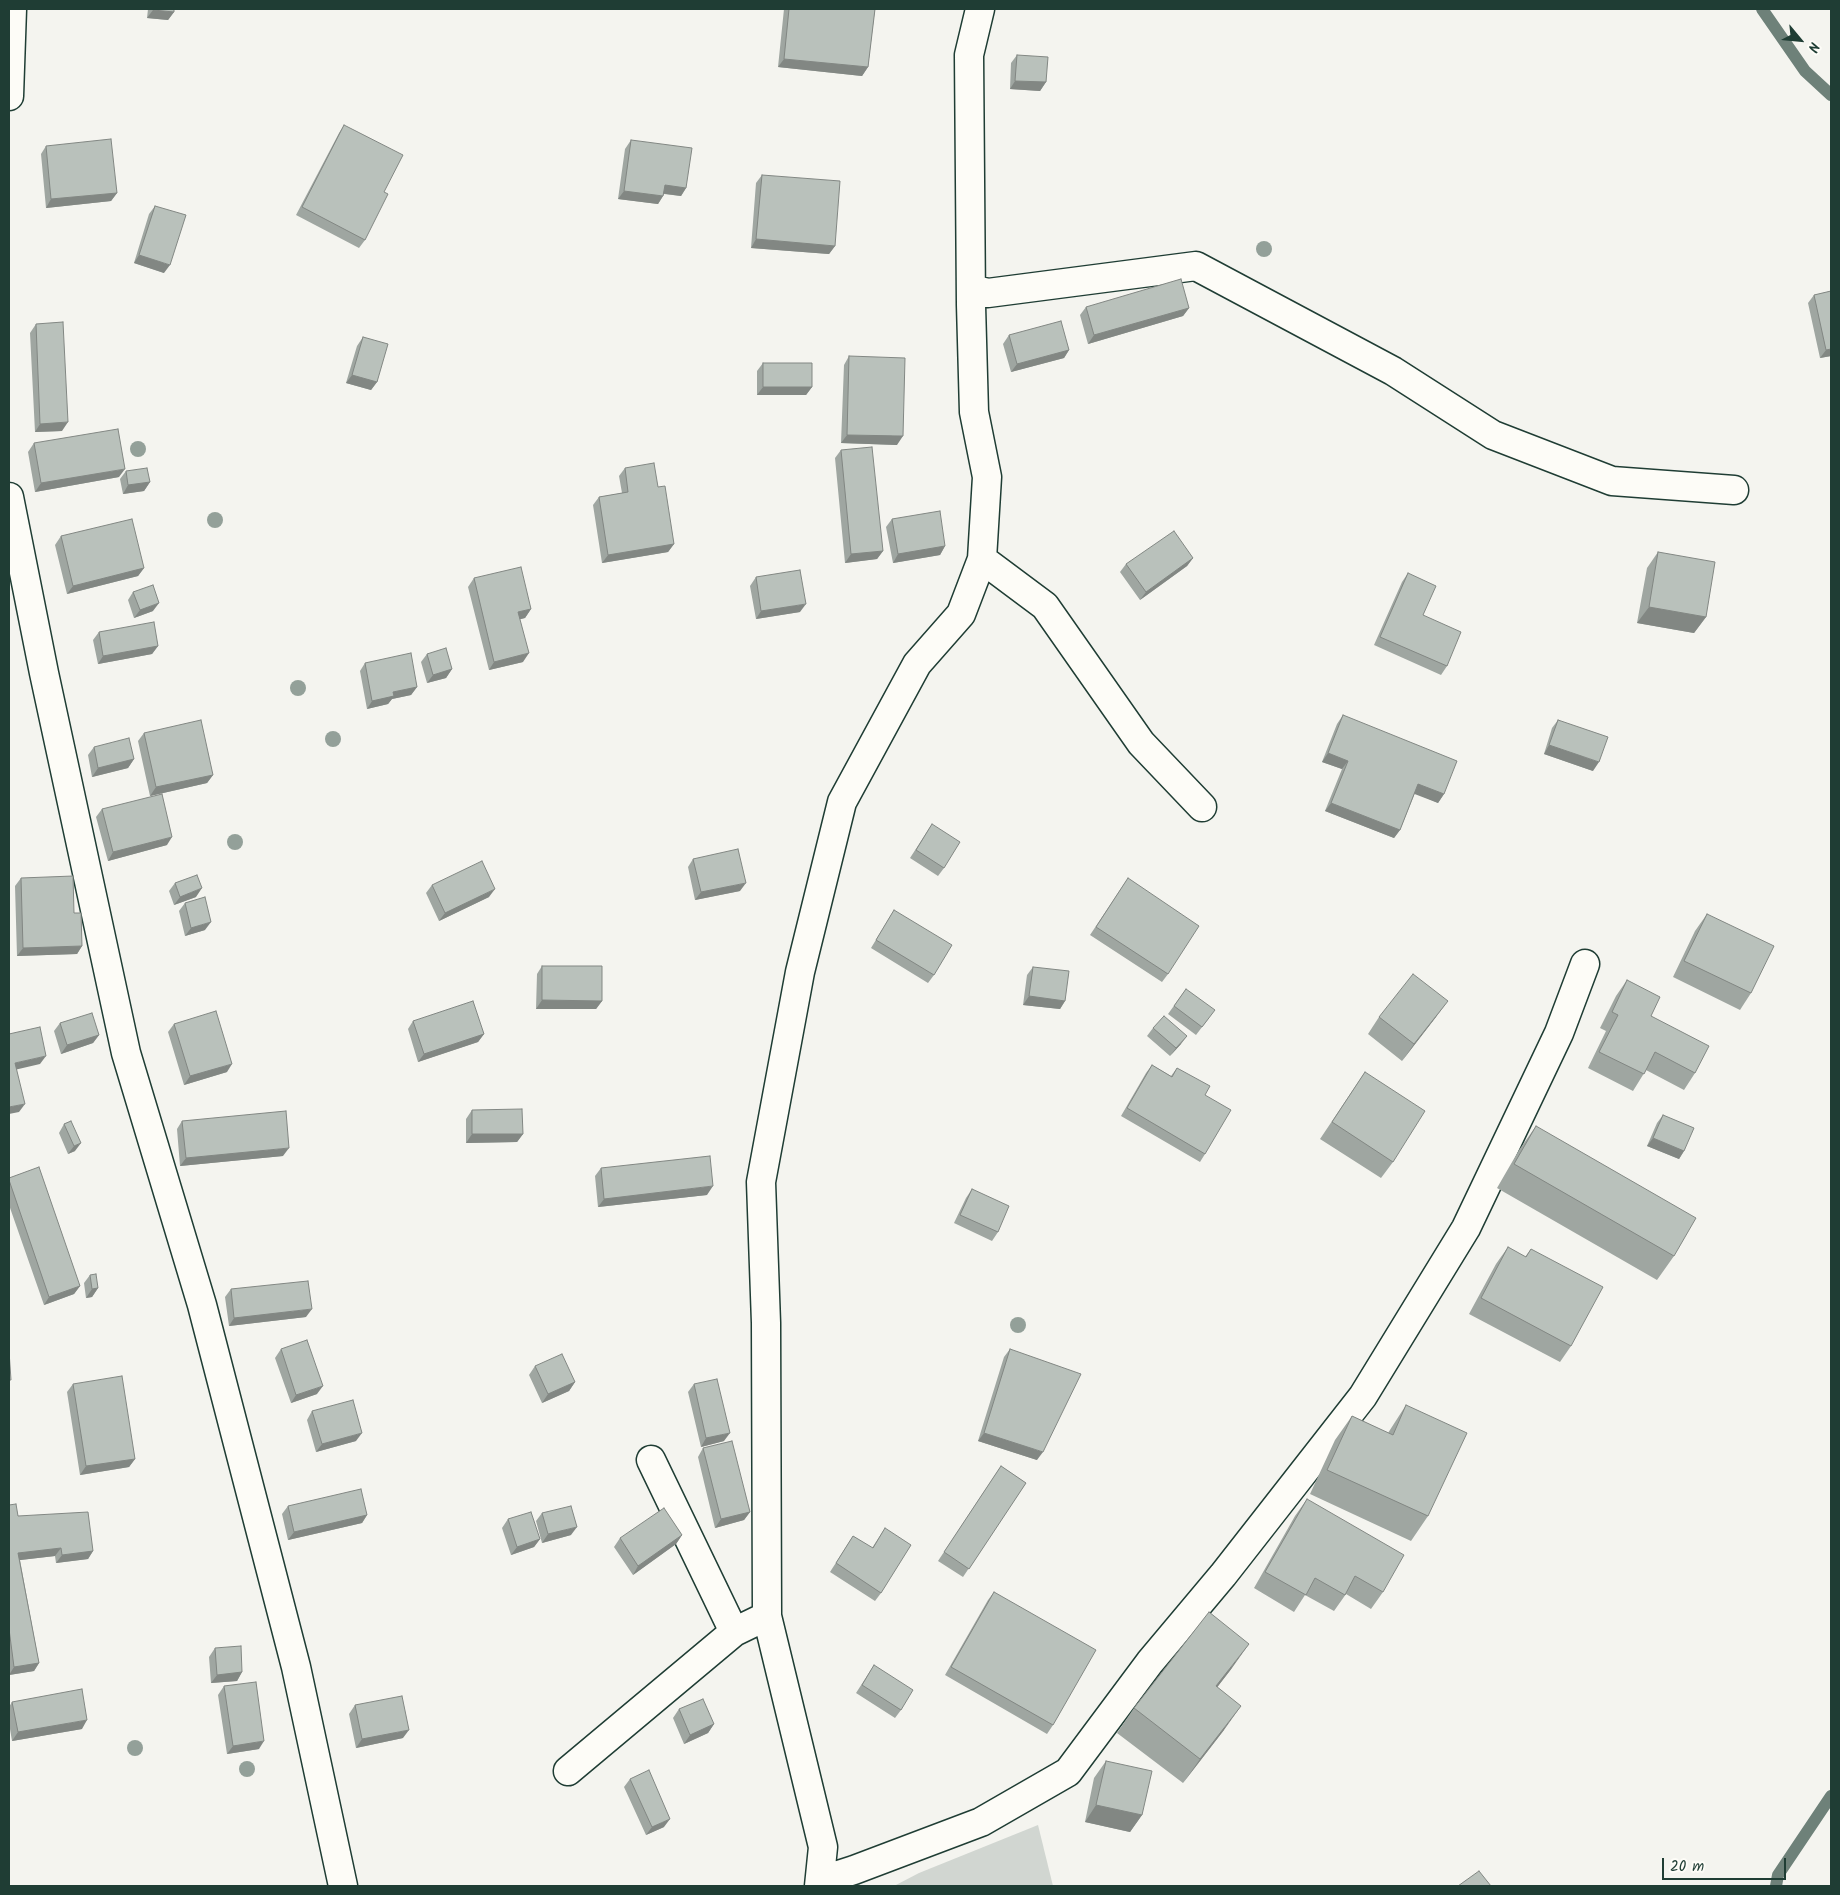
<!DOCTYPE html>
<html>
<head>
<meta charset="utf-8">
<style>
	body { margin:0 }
	#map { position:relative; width:1840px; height:1895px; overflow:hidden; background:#f4f4ef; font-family:Kalam,sans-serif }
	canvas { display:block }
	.frame { position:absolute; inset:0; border:10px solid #1f3d34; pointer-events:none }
	.north { position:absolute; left:1775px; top:15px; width:50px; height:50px; -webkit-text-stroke:4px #fdfcf7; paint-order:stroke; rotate:118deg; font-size:14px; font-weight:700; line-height:20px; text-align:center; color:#1f3d34 }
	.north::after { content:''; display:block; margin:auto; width:18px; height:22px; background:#1f3d34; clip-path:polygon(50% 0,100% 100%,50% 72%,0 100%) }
	.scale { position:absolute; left:1662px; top:1858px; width:124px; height:22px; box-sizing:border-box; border:2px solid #1f3d34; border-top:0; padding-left:6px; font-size:15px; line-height:18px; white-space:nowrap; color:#1f3d34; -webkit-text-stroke:4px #fdfcf7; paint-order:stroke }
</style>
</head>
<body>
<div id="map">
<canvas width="1840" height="1895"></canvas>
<div class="frame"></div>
<div class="north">N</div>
<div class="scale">20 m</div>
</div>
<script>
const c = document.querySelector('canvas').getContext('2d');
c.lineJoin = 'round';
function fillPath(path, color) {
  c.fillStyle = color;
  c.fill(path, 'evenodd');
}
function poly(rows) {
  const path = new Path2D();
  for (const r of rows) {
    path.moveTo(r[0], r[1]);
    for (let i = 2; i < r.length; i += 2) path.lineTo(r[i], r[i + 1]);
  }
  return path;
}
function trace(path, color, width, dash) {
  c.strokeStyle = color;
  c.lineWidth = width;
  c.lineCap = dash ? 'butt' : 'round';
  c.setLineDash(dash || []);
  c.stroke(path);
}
fillPath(poly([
	[1038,1825,1053,1886,894,1886,919,1873]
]), '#d1d6d1');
trace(poly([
	[1762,9,1805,71,1831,95],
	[1776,1886,1778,1875,1831,1796]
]), '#6e8179', 12);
const minor = poly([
	[980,9,969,55,971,305,974,412,987,477,982,559],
	[9,96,12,9],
	[971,289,988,293,1196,266,1393,371,1493,435,1612,481,1734,490],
	[9,497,44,673,126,1053,202,1305,296,1667,343,1886],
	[651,1460,734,1632,767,1616],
	[568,1771,734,1632],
	[820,1881,854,1870,981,1822,1068,1772,1150,1662,1223,1575,1363,1396,1466,1228,1559,1033,1585,964],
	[819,1886,823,1847,767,1616,766,1323,761,1182,800,972,842,802,917,664,961,614,982,559,1045,606,1141,743,1202,807]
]);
trace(minor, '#1f3d34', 31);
trace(minor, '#fdfcf7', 28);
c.fillStyle = '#93a099';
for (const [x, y] of [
	[1264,249],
	[138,449],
	[215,520],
	[298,688],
	[333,739],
	[235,842],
	[1018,1325],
	[135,1748],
	[247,1769]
]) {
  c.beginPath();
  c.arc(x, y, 8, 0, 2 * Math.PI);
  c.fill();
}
fillPath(poly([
	[148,9,174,9,174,12,168,20,147,18],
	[784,9,875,9,868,67,862,76,778,67],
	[1017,55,1046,82,1040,91,1010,89,1011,63],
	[344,125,384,192,365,240,359,248,296,215,339,133],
	[631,140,686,188,681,196,664,194,663,196,658,204,618,199,625,149],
	[46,146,117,193,111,201,46,208,41,154],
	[762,175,835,246,829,254,751,248,756,183],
	[155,206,164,273,134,263,149,214],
	[1831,291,1831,356,1820,358,1808,303,1814,295],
	[1086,307,1189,308,1183,316,1088,344,1080,315],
	[36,324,62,431,35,432,30,333],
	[1009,335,1069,350,1064,358,1011,372,1003,344],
	[363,337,377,382,371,390,346,383,357,346],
	[849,356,897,445,841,443,844,365],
	[763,363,812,387,806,395,757,395,757,371],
	[34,443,119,477,35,492,28,452],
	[841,450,883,551,877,559,845,563,835,458],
	[625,468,658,487,674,544,668,552,602,563,593,505,599,497,622,493,619,476],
	[126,471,150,482,144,491,123,494,120,479],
	[892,519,945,546,940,555,893,563,886,527],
	[61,536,144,568,138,576,67,594,55,545],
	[1658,552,1706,617,1694,633,1637,623,1647,568],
	[1193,558,1187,566,1140,600,1120,572,1126,564],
	[1408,573,1423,615,1447,666,1441,675,1374,645,1402,582],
	[756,577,800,612,756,619,750,586],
	[474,578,531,609,525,618,520,619,523,662,489,670,468,587],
	[133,592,153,611,134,618,128,600],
	[99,632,158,646,152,654,98,664,93,640],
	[427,654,452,669,446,678,427,683,421,662],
	[365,663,417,687,411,695,392,699,388,704,367,709,360,671],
	[1343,715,1444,794,1438,803,1415,793,1400,830,1394,838,1325,811,1342,769,1322,762,1337,724],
	[1558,720,1593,771,1544,754,1552,728],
	[144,733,213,775,207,783,150,796,138,741],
	[94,747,134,759,128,768,92,777,88,755],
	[102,809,167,845,108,861,96,817],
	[932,824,944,868,938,876,910,858],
	[693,859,740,891,695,900,688,867],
	[21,878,74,913,82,946,77,954,17,956,15,886],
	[1128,878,1168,974,1162,982,1090,935],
	[175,883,196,897,174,905,169,891],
	[432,885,489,897,439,921,426,893],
	[185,903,205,930,185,936,179,911],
	[894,910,934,975,928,983,871,948],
	[1707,914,1751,993,1740,1010,1673,977,1695,931],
	[542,966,602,1001,596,1009,536,1009,537,974],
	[1033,967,1065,1001,1060,1009,1023,1005,1027,975],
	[1627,980,1651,1016,1695,1073,1684,1090,1646,1070,1633,1091,1588,1068,1606,1031,1600,1028,1616,996],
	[1186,989,1209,1018,1196,1035,1168,1014],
	[1379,1017,1436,1017,1402,1061,1368,1034],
	[413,1021,484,1034,478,1042,418,1062,408,1029],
	[60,1023,99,1035,93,1043,61,1054,54,1031],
	[174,1024,227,1072,184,1085,168,1032],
	[1153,1028,1181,1044,1170,1056,1147,1036],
	[1152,1065,1171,1076,1177,1068,1205,1095,1205,1154,1200,1162,1121,1116,1146,1073],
	[1365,1072,1393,1162,1381,1178,1320,1139],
	[472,1110,523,1134,517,1142,466,1143,466,1119],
	[1663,1115,1684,1151,1679,1159,1647,1146,1657,1123],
	[71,1121,75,1151,68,1154,59,1133,64,1124],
	[182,1121,283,1156,180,1166,177,1129],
	[1536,1126,1674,1256,1657,1280,1497,1188,1519,1150],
	[601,1168,707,1195,598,1207,595,1176],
	[9,1178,80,1286,74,1294,44,1305,9,1205],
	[972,1189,998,1232,992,1241,954,1223,966,1198],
	[1508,1247,1525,1257,1531,1249,1571,1346,1560,1362,1469,1314,1496,1264],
	[90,1275,98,1288,92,1297,86,1298,84,1283],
	[231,1289,306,1317,229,1326,225,1297],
	[281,1349,317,1394,291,1403,275,1358],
	[1010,1349,1037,1460,978,1441,1004,1357],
	[535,1366,575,1382,569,1391,542,1403,529,1375],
	[73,1384,135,1459,129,1467,80,1475,67,1392],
	[694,1384,724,1441,701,1447,688,1392],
	[1406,1405,1428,1516,1411,1541,1310,1494,1335,1440,1352,1416,1388,1433],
	[312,1411,356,1441,316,1452,307,1420],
	[703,1448,750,1512,744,1520,715,1528,698,1457],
	[1001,1466,1026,1483,963,1577,938,1561],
	[1307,1499,1383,1592,1371,1609,1346,1594,1334,1611,1305,1595,1294,1612,1254,1588,1295,1516],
	[9,1505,18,1516,93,1551,88,1559,56,1563,55,1556,20,1560,39,1663,34,1671,9,1675],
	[288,1506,367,1515,362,1523,288,1540,282,1514],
	[542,1513,571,1535,542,1543,536,1521],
	[508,1519,540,1539,534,1547,511,1555,502,1528],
	[885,1528,881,1593,875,1601,830,1572,853,1536,872,1548],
	[682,1535,676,1544,633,1575,614,1547,620,1538],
	[994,1592,1053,1725,1047,1734,945,1675,988,1600],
	[215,1648,242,1672,237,1681,211,1683,209,1657],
	[874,1665,901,1710,895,1718,856,1693],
	[1232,1668,1217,1687,1224,1730,1183,1783,1117,1733,1134,1708],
	[224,1686,259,1749,227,1754,218,1695],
	[12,1702,82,1729,12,1741,9,1723,9,1707],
	[355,1705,403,1738,356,1748,349,1714],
	[679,1709,714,1724,708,1733,684,1744,673,1718],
	[1106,1761,1142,1815,1130,1832,1085,1822,1094,1778],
	[630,1779,664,1827,646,1835,624,1787]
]), '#9fa6a1');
fillPath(poly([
	[153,10,174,12,168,20,147,18],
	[784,59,868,67,862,76,778,67],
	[1015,81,1046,82,1040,91,1010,89],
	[665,185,686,188,681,196,659,193],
	[624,191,663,196,658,204,618,199],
	[117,193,111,201,46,208,51,199],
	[756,239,835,246,829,254,751,248],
	[139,255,170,265,164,273,134,263],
	[1189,308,1183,316,1088,344,1094,335],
	[1831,349,1831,356,1820,358,1826,350],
	[1069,350,1064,358,1011,372,1017,364],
	[352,375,377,382,371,390,346,383],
	[763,387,812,387,806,395,757,395],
	[68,422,62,431,35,432,40,424],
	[847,435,903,436,897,445,841,443],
	[125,469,119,477,35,492,41,483],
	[150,482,144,491,123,494,128,485],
	[674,544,668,552,602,563,608,555],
	[945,546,940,555,893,563,898,554],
	[883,551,877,559,845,563,851,554],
	[1193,558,1187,566,1140,600,1146,592],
	[144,568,138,576,67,594,73,586],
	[159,603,153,611,134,618,140,610],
	[806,604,800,612,756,619,761,611],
	[1649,607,1706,617,1694,633,1637,623],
	[531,609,525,618,513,621,518,612],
	[158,646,152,654,98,664,103,656],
	[529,653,523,662,489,670,494,662],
	[452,669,446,678,427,683,433,675],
	[417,687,411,695,392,699,388,704,367,709,372,701,393,692],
	[1549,745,1599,762,1593,771,1544,754],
	[1328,753,1348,761,1342,769,1322,762],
	[134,759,128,768,92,777,98,768],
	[213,775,207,783,150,796,156,787],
	[1418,784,1444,794,1438,803,1412,793],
	[1331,803,1400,830,1394,838,1325,811],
	[172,837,167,845,108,861,113,852],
	[746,883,740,891,695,900,701,892],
	[202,888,196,897,174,905,180,897],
	[495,889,489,897,439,921,445,913],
	[211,922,205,930,185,936,191,928],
	[82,946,77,954,17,956,23,948],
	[1029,996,1065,1001,1060,1009,1023,1005],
	[542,1000,602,1001,596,1009,536,1009],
	[1448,1001,1436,1017,1402,1061,1414,1044],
	[484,1034,478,1042,418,1062,424,1054],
	[99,1035,93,1043,61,1054,67,1045],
	[1187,1036,1181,1044,1170,1056,1176,1048],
	[46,1056,40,1064,10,1071,15,1063],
	[232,1064,227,1072,184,1085,190,1076],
	[25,1104,19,1112,9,1114,9,1107],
	[472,1134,523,1134,517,1142,466,1143],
	[1653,1138,1684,1151,1679,1159,1647,1146],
	[81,1143,75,1151,68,1154,74,1146],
	[289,1148,283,1156,180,1166,186,1158],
	[713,1186,707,1195,598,1207,604,1199],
	[80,1286,74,1294,44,1305,49,1297],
	[98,1288,92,1297,86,1298,92,1289],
	[312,1309,306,1317,229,1326,234,1318],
	[575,1382,569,1391,542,1403,548,1394],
	[323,1386,317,1394,291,1403,296,1395],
	[362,1433,356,1441,316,1452,322,1444],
	[730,1433,724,1441,701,1447,706,1438],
	[984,1433,1043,1452,1037,1460,978,1441],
	[135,1459,129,1467,80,1475,86,1466],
	[750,1512,744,1520,715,1528,721,1519],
	[367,1515,362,1523,288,1540,294,1532],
	[577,1527,571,1535,542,1543,548,1534],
	[682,1535,676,1544,633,1575,638,1566],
	[540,1539,534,1547,511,1555,517,1547],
	[61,1548,55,1556,12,1561,18,1553],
	[93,1551,88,1559,56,1563,62,1555],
	[1249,1644,1232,1668,1199,1711,1216,1686],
	[39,1663,34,1671,9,1675,14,1667],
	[242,1672,237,1681,211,1683,217,1675],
	[1241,1706,1224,1730,1183,1783,1200,1759],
	[87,1720,82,1729,12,1741,18,1732],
	[714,1724,708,1733,684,1744,690,1735],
	[409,1730,403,1738,356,1748,362,1739],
	[264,1741,259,1749,227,1754,233,1746],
	[1096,1805,1142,1815,1130,1832,1085,1822],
	[670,1819,664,1827,646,1835,652,1827]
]), '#828783');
const building = poly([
	[153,9,174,9,174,12,153,10,153,9],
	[789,9,875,9,868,67,784,59,789,9],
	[1017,55,1048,57,1046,82,1015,81,1017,55],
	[344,125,403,155,384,192,388,194,365,240,302,207,344,125],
	[111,139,117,193,51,199,46,146,111,139],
	[631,140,692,148,686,188,665,185,663,196,624,191,631,140],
	[762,175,840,181,835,246,756,239,762,175],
	[155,206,186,215,170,265,139,255,155,206],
	[1181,279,1189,308,1094,335,1086,307,1181,279],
	[1831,291,1831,349,1826,350,1814,295,1831,291],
	[1061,321,1069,350,1017,364,1009,335,1061,321],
	[63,322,68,422,40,424,36,324,63,322],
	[363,337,388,344,377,382,352,375,363,337],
	[849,356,905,358,903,436,847,435,849,356],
	[763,363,812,363,812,387,763,387,763,363],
	[118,429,125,469,41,483,34,443,118,429],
	[872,447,883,551,851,554,841,450,872,447],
	[654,463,658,487,665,486,674,544,608,555,599,497,628,492,625,468,654,463],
	[147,468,150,482,128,485,126,471,147,468],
	[940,511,945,546,898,554,892,519,940,511],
	[132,519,144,568,73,586,61,536,132,519],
	[1174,531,1193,558,1146,592,1126,564,1174,531],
	[1658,552,1715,562,1706,617,1649,607,1658,552],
	[521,567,531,609,518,612,529,653,494,662,474,578,521,567],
	[800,570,806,604,761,611,756,577,800,570],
	[1408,573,1436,586,1423,615,1461,632,1447,666,1380,637,1408,573],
	[153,585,159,603,140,610,133,592,153,585],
	[154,622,158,646,103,656,99,632,154,622],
	[446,648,452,669,433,675,427,654,446,648],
	[411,653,417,687,393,692,394,696,372,701,365,663,411,653],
	[1343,715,1457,761,1444,794,1418,784,1400,830,1331,803,1348,761,1328,753,1343,715],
	[201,720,213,775,156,787,144,733,201,720],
	[1558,720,1608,737,1599,762,1549,745,1558,720],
	[129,738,134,759,98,768,94,747,129,738],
	[162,794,172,837,113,852,102,809,162,794],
	[932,824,960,842,944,868,916,850,932,824],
	[738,849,746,883,701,892,693,859,738,849],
	[482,861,495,889,445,913,432,885,482,861],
	[197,875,202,888,180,897,175,883,197,875],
	[73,876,74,913,81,913,82,946,23,948,21,878,73,876],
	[1128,878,1199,926,1168,974,1096,927,1128,878],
	[205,897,211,922,191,928,185,903,205,897],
	[894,910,952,945,934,975,876,940,894,910],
	[1707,914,1774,946,1751,993,1684,961,1707,914],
	[542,966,602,966,602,1001,542,1000,542,966],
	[1033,967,1069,971,1065,1001,1029,996,1033,967],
	[1413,974,1448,1001,1414,1044,1379,1017,1413,974],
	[1627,980,1660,997,1651,1016,1709,1046,1695,1073,1655,1052,1644,1074,1599,1052,1618,1015,1612,1012,1627,980],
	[1186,989,1215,1010,1202,1027,1174,1006,1186,989],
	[473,1001,484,1034,424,1054,413,1021,473,1001],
	[216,1011,232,1064,190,1076,174,1024,216,1011],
	[92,1013,99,1035,67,1045,60,1023,92,1013],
	[1164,1016,1187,1036,1176,1048,1153,1028,1164,1016],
	[40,1027,46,1056,15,1063,25,1104,9,1107,9,1034,40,1027],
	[1152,1065,1172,1077,1177,1068,1210,1086,1205,1095,1231,1110,1205,1154,1127,1108,1152,1065],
	[1365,1072,1425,1111,1393,1162,1332,1122,1365,1072],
	[522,1109,523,1134,472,1134,472,1110,522,1109],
	[286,1111,289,1148,186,1158,182,1121,286,1111],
	[1663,1115,1694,1128,1684,1151,1653,1138,1663,1115],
	[71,1121,81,1143,74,1146,64,1124,71,1121],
	[1536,1126,1696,1218,1674,1256,1514,1164,1536,1126],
	[710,1156,713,1186,604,1199,601,1168,710,1156],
	[39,1167,80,1286,49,1297,9,1180,9,1178,39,1167],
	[972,1189,1009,1206,998,1232,960,1215,972,1189],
	[1508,1247,1526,1257,1531,1249,1603,1287,1571,1346,1481,1298,1508,1247],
	[96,1274,98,1288,92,1289,90,1275,96,1274],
	[308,1281,312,1309,234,1318,231,1289,308,1281],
	[307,1340,323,1386,296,1395,281,1349,307,1340],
	[1010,1349,1081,1374,1043,1452,984,1433,1010,1349],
	[9,1351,11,1380,9,1380,9,1351],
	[562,1354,575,1382,548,1394,535,1366,562,1354],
	[122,1376,135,1459,86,1466,73,1384,122,1376],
	[717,1379,730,1433,706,1438,694,1384,717,1379],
	[353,1400,362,1433,322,1444,312,1411,353,1400],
	[1406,1405,1467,1433,1428,1516,1327,1470,1352,1416,1393,1435,1406,1405],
	[732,1441,750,1512,721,1519,703,1448,732,1441],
	[1001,1466,1026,1483,969,1569,944,1552,1001,1466],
	[361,1489,367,1515,294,1532,288,1506,361,1489],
	[1307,1499,1404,1555,1383,1592,1355,1576,1345,1595,1315,1578,1306,1595,1265,1572,1307,1499],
	[16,1504,18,1516,88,1512,93,1551,62,1555,61,1548,18,1553,39,1663,14,1667,9,1629,9,1505,16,1504],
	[571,1506,577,1527,548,1534,542,1513,571,1506],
	[664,1508,682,1535,638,1566,620,1538,664,1508],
	[531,1512,540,1539,517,1547,508,1519,531,1512],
	[885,1528,911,1545,881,1593,836,1563,853,1536,873,1548,885,1528],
	[994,1592,1096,1650,1053,1725,951,1667,994,1592],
	[1209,1612,1249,1644,1216,1686,1241,1706,1200,1759,1134,1708,1209,1612],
	[241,1646,242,1672,217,1675,215,1648,241,1646],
	[874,1665,913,1690,901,1710,862,1685,874,1665],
	[256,1682,264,1741,233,1746,224,1686,256,1682],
	[82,1689,87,1720,18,1732,12,1702,82,1689],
	[402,1696,409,1730,362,1739,355,1705,402,1696],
	[703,1699,714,1724,690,1735,679,1709,703,1699],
	[1106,1761,1152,1771,1142,1815,1096,1805,1106,1761],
	[649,1770,670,1819,652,1827,630,1779,649,1770],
	[1479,1871,1491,1886,1458,1886,1479,1871]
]);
fillPath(building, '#b9c1bb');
trace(building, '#828783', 1);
</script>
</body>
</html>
